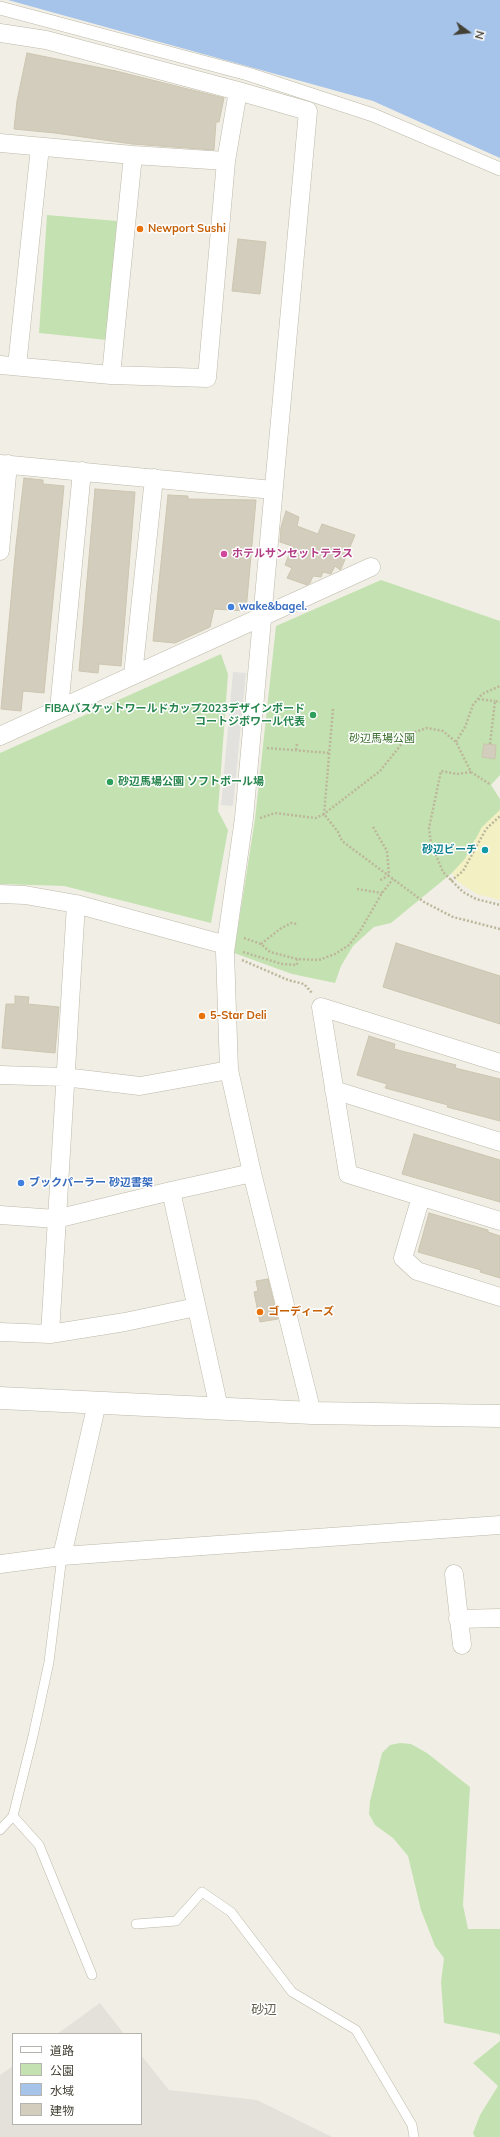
<!DOCTYPE html>
<html>
<head>
<meta charset="utf-8">
<style>
	body { margin:0 }
	#map { position:relative; width:500px; height:2137px; overflow:hidden; background:#f1efe5; font-family:Mulish,"Noto Sans JP",sans-serif }
	canvas { display:block }
	.legend { position:absolute; left:12px; top:2033px; width:130px; height:92px; box-sizing:border-box; background:#fff; border:1px solid #b4b3ae; margin:0; padding:5px 7px; list-style:none; font-size:12px; color:#434035 }
	.legend li { display:flex; align-items:center; gap:8px; height:20px }
	.legend b { width:20px; border:1px solid #b4b3ae }
	.north { position:absolute; left:448px; top:12px; width:40px; height:40px; -webkit-text-stroke:3px #fff; paint-order:stroke; rotate:105deg; font-size:11px; font-weight:700; line-height:16px; text-align:center; color:#434035 }
	.north::after { content:''; display:block; margin:auto; width:14px; height:18px; background:#434035; clip-path:polygon(50% 0,100% 100%,50% 72%,0 100%) }
</style>
</head>
<body>
<div id="map">
<canvas width="500" height="2137"></canvas>
<ul class="legend">
<li><b style="height:5px;background:#fff"></b>道路</li>
<li><b style="height:11px;background:#c4e2b1"></b>公園</li>
<li><b style="height:11px;background:#a6c3ea"></b>水域</li>
<li><b style="height:11px;background:#d2cdbc"></b>建物</li>
</ul>
<div class="north">N</div>
</div>
<script>
const c = document.querySelector('canvas').getContext('2d');
c.lineJoin = 'round';
function fillPath(path, color) {
  c.fillStyle = color;
  c.fill(path, 'evenodd');
}
function poly(rows) {
  const path = new Path2D();
  for (const r of rows) {
    path.moveTo(r[0], r[1]);
    for (let i = 2; i < r.length; i += 2) path.lineTo(r[i], r[i + 1]);
  }
  return path;
}
function trace(path, color, width, dash) {
  c.strokeStyle = color;
  c.lineWidth = width;
  c.lineCap = dash ? 'butt' : 'round';
  c.setLineDash(dash || []);
  c.stroke(path);
}
function drawText(font, color, halo, rows, align = 'center') {
  c.font = font + ' Mulish,"Noto Sans JP",sans-serif';
  c.lineWidth = 3;
  c.setLineDash([]);
  c.textBaseline = 'middle';
  c.strokeStyle = halo;
  c.fillStyle = color;
  for (const [text, x, y, turn = 0] of rows) {
    c.save();
    c.translate(x, y);
    c.rotate((+turn || 0) * Math.PI / 180);
    c.textAlign = isNaN(turn) ? turn : align;
    if (halo) c.strokeText(text, 0, 0);
    c.fillText(text, 0, 0);
    c.restore();
  }
}
fillPath(poly([
	[100,2003,124,2034,57,2034],
	[141,2055,169,2090,257,2100,332,2137,0,2137,0,2075,13,2066,13,2124,141,2124]
]), '#e3e1da');
fillPath(poly([
	[47,215,117,221,107,340,39,333],
	[381,580,500,621,500,775,491,785,500,799,500,810,474,841,465,859,452,873,391,923,374,927,353,946,341,966,335,983,292,974,234,953,255,819,276,626],
	[221,654,228,674,218,811,228,830,211,923,64,886,0,884,0,753],
	[400,1743,411,1744,427,1753,470,1787,463,1905,468,1929,500,1929,500,2036,499,2034,444,2023,441,1982,444,1958,435,1946,421,1910,408,1856,393,1838,375,1825,369,1814,370,1801,382,1753,390,1745],
	[500,2041,500,2137,475,2137,473,2133,480,2115,498,2086,473,2063]
]), '#c4e2b1');
fillPath(poly([
	[500,810,500,900,477,894,458,882,452,873,465,859,482,827]
]), '#f3f0c4');
fillPath(poly([
	[233,672,246,673,233,806,221,805]
]), '#e2e1dd');
fillPath(poly([
	[8,0,500,0,500,158,373,101]
]), '#a6c3ea');
const building = poly([
	[27,53,116,71,224,98,219,122,216,122,214,150,132,144,55,133,14,129,17,101,27,53],
	[238,239,266,242,260,294,232,291,238,239],
	[24,478,43,480,43,484,64,486,44,693,23,691,21,711,1,709,16,545,24,478],
	[95,489,135,492,121,666,99,664,98,673,79,671,95,489],
	[168,495,188,496,188,499,256,500,246,611,214,609,210,627,175,643,153,641,168,495],
	[286,511,299,517,297,526,318,534,322,524,355,535,341,569,340,570,335,566,331,574,323,572,321,577,313,576,310,583,307,585,287,578,292,568,285,565,292,546,280,542,281,527,286,511],
	[484,744,496,745,495,759,482,757,484,744],
	[396,943,500,976,500,1024,383,987,396,943],
	[15,996,29,997,28,1004,59,1007,55,1053,2,1048,6,1004,15,1004,15,996],
	[369,1036,395,1044,394,1049,456,1065,455,1068,500,1079,500,1121,447,1107,448,1105,385,1088,387,1084,357,1075,369,1036],
	[414,1134,500,1160,500,1202,402,1174,414,1134],
	[429,1213,488,1230,488,1232,500,1236,500,1278,480,1272,481,1270,418,1252,429,1213],
	[268,1279,278,1319,260,1322,254,1292,258,1291,256,1281,268,1279]
]);
fillPath(building, '#d2cdbc');
trace(building, '#ccc5b0', 1);
const service = poly([
	[13,1816,39,1845,92,1975],
	[0,1830,13,1816,33,1736,49,1662,62,1556],
	[136,1924,176,1921,202,1892,231,1912,292,1992,356,2030,412,2125,414,2137]
]);
const pedestrian = poly([
	[0,8,248,74,373,115,500,169]
]);
const minor = poly([
	[0,33,46,40,238,91,308,111,244,818,225,952,229,1070,252,1173,312,1413],
	[0,143,133,155,226,161],
	[0,365,111,375,207,378,226,161,238,91],
	[17,366,40,147],
	[111,375,133,155],
	[0,464,273,490],
	[0,551,8,464],
	[133,675,154,478],
	[59,709,82,471],
	[0,736,371,567],
	[0,894,25,895,76,904,226,945],
	[500,1063,321,1007,348,1174,500,1221],
	[0,1075,64,1077,140,1086,229,1070],
	[334,1090,500,1142],
	[421,1197,403,1258,417,1271,500,1297],
	[0,1215,56,1219,171,1191],
	[0,1332,50,1334,125,1322,196,1307],
	[50,1334,76,904],
	[219,1408,171,1191,252,1173],
	[62,1556,97,1403],
	[0,1564,62,1556,500,1525],
	[454,1574,462,1645],
	[458,1619,500,1618]
]);
const tertiary = poly([
	[0,1398,312,1413,500,1416]
]);
trace(service, '#bcb8a9', 10);
trace(pedestrian, '#bcb8a9', 14);
trace(minor, '#bcb8a9', 19);
trace(tertiary, '#bcb8a9', 23);
trace(poly([
	[478,699,495,701],
	[333,709,324,814,380,771,404,741,415,732,427,728,443,731,456,742,471,772,491,785],
	[456,742,465,727,473,705,482,694,500,686],
	[490,744,495,701,500,702],
	[267,748,330,753],
	[296,750,297,744],
	[471,772,457,774,441,771,429,828,431,843,443,872,463,892,476,899,500,905],
	[260,818,275,813,316,818,324,814,338,832,342,841,424,902,453,917,500,929],
	[373,827,387,851,389,875,379,881],
	[451,881,463,871,486,829,500,816],
	[357,889,382,893],
	[244,938,261,944,270,952,297,959,319,960,335,954,349,945,360,931,382,893,393,879],
	[261,944,280,929,291,923,298,924],
	[243,952,282,964,297,965,297,959],
	[242,960,288,980,304,984,312,993]
]), '#bcb69b', 2.5, [2, 2]);
trace(service, '#fff', 9);
trace(pedestrian, '#fff', 13);
trace(minor, '#fff', 18);
trace(tertiary, '#fff', 22);
for (const [x, y, r, color] of [
	[140,229,4,"#e8710a"],
	[224,554,4,"#d1479c"],
	[231,607,4,"#3f7fe0"],
	[313,715,4,"#2e9e5b"],
	[110,782,4,"#2e9e5b"],
	[485,850,4,"#0f9aa8"],
	[202,1016,4,"#e8710a"],
	[21,1183,4,"#3f7fe0"],
	[260,1312,4,"#e8710a"]
]) {
  const dot = new Path2D();
  dot.arc(x, y, r, 0, 2 * Math.PI);
  c.fillStyle = color;
  c.fill(dot);
  trace(dot, '#fff', 1.5);
}
drawText('bold 11px', '#c56008', '#fff', [
	["Newport Sushi",148,229],
	["5-Star Deli",210,1016],
	["ゴーディーズ",268,1312]
], 'left');
drawText('bold 11px', '#b23c85', '#fff', [
	["ホテルサンセットテラス",232,554]
], 'left');
drawText('bold 11px', '#366cbe', '#fff', [
	["wake&bagel.",239,607],
	["ブックパーラー 砂辺書架",29,1183]
], 'left');
drawText('bold 11px', '#27864d', '#fff', [
	["FIBAバスケットワールドカップ2023デザインボード",305,709],
	["コートジボワール代表",305,722],
	["砂辺馬場公園 ソフトボール場",118,782,"left"]
], 'right');
drawText('11px', '#3c702e', '#fff', [
	["砂辺馬場公園",382,739]
]);
drawText('bold 11px', '#0d838f', '#fff', [
	["砂辺ビーチ",477,850]
], 'right');
drawText('13px', '#655f4e', '#fff', [
	["砂辺",264,2010]
]);
</script>
</body>
</html>
